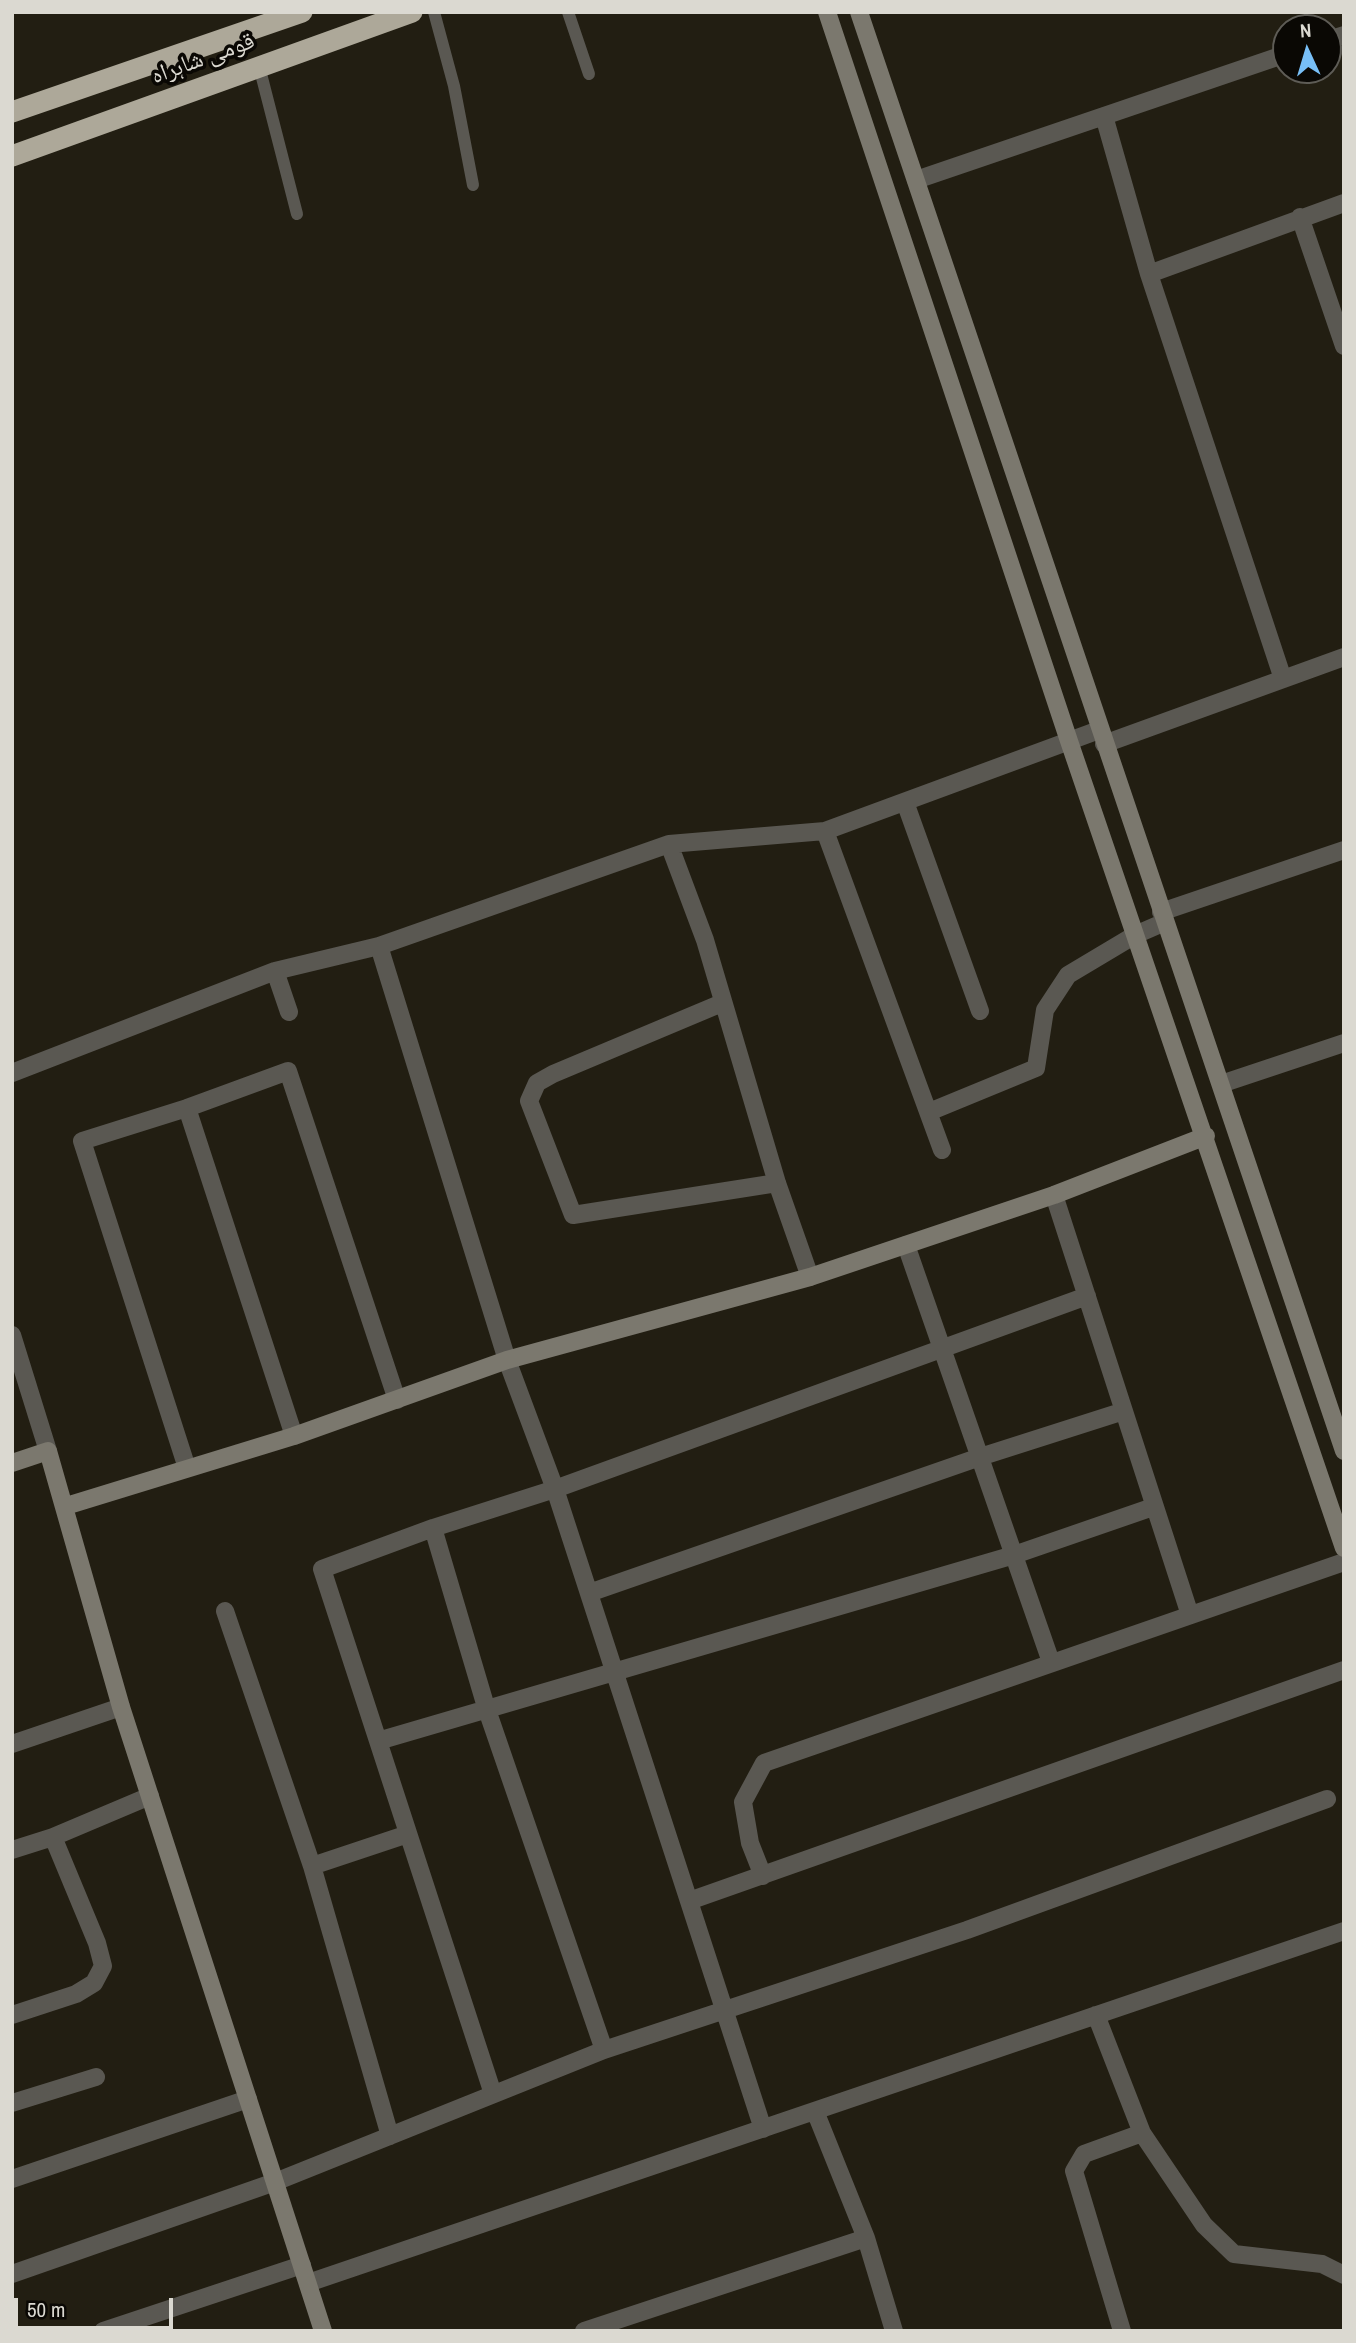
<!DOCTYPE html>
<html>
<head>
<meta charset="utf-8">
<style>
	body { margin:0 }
	#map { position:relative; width:1356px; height:2343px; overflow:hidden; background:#221e12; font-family:"Archivo Narrow",sans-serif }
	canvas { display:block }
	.frame { position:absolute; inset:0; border:14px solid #dbd9d1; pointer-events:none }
	.north { position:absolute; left:1272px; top:14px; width:70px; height:70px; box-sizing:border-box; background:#0a0804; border:2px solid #5e5c56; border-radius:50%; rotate:356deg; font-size:19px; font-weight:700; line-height:28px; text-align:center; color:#dbd9d1 }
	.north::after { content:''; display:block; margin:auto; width:24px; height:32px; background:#78bff7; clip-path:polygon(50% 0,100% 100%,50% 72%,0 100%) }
	.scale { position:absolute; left:14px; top:2298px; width:159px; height:32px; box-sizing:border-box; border:4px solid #dbd9d1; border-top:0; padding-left:9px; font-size:21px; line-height:24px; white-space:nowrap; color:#dbd9d1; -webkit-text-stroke:5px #0a0804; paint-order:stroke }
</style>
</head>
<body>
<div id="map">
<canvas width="1356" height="2343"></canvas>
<div class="frame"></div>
<div class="north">N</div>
<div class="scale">50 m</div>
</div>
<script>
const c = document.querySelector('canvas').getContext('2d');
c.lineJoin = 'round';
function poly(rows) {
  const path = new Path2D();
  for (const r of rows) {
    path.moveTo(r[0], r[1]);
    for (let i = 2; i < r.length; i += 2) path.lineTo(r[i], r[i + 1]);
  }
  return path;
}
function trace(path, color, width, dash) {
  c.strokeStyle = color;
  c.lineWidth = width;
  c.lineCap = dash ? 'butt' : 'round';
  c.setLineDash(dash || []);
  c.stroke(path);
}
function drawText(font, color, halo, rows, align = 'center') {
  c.font = font + ' "Archivo Narrow","Noto Naskh Arabic",sans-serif';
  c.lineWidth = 7;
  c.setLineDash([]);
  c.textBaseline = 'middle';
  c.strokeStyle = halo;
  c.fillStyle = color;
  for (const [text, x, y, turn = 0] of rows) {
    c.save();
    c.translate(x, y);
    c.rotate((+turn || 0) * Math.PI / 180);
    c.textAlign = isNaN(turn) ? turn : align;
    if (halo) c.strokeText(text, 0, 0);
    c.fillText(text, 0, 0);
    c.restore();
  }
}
trace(poly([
	[434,12,454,86,473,185],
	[568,12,589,74],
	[259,66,297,214]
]), '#5a5852', 12);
trace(poly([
	[1328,40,1344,35],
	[1104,116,1149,274,1283,679],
	[916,180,1286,54],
	[1300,217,1344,346],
	[1149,274,1344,203],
	[1104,744,1344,657],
	[905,802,980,1011],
	[825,831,942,1150],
	[669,844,705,940,777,1183,810,1277],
	[1161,912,1344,850],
	[379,946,507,1360,555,1489,763,2129],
	[275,971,289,1012],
	[722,1003,553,1074,537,1083,529,1101,573,1215,777,1183],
	[12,1073,275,971,379,946,669,844,825,831,1099,730],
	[1221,1084,1344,1043],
	[187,1108,82,1141,187,1468],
	[929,1112,1036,1068,1045,1010,1068,975,1135,935,1165,922],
	[1054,1195,1190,1615],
	[906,1245,1051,1662],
	[12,1335,48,1451],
	[294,1436,187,1108,288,1071,397,1400],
	[433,1528,486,1707,604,2050],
	[589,1593,980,1457,1124,1411],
	[225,1611,312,1866,390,2136],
	[378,1741,1014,1555,1153,1507],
	[12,1744,121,1707],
	[12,1850,53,1837,150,1796],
	[312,1866,408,1834],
	[763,1876,750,1843,743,1802,764,1763,1344,1562],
	[689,1901,1344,1670],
	[12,2015,76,1994,94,1983,103,1966,97,1943,53,1837],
	[1096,2015,1142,2133,1204,2225,1234,2254,1322,2264,1344,2275],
	[493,2094,322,1569,433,1528,555,1489,1087,1296],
	[12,2103,96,2077],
	[815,2111,866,2238,894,2331],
	[12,2179,248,2099],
	[12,2274,275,2182,604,2050,967,1930,1327,1799],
	[308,2283,1344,1931],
	[103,2331,302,2265],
	[584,2331,866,2238],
	[1122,2331,1074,2171,1084,2154,1142,2133]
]), '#5a5852', 18);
trace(poly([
	[827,12,1069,741,1344,1548],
	[859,12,1344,1451],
	[12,1463,48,1451,121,1707,323,2331],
	[66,1506,294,1436,507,1360,810,1277,1054,1195,1206,1136]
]), '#7b786e', 18);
trace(poly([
	[12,112,302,12],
	[12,156,412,12]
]), '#ada899', 21);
drawText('24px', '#dbd9d1', '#0a0804', [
	["قومی شاہراہ",203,59,-20]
]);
</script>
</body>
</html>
